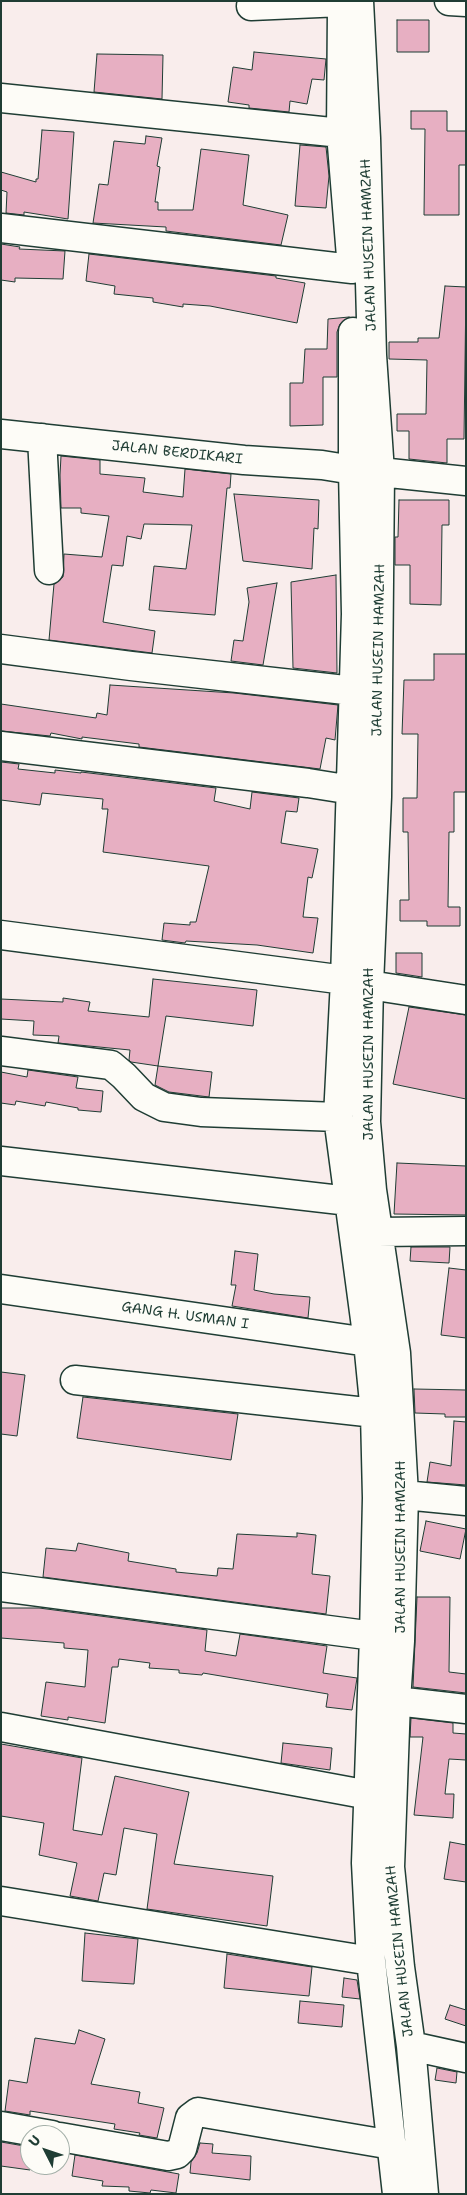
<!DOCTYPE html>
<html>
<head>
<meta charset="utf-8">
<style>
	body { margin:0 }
	#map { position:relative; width:467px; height:2195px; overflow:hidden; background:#f9edec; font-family:"Shantell Sans",sans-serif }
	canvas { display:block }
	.frame { position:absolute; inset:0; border:2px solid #1f3d34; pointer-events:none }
	.north { position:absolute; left:20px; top:2125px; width:50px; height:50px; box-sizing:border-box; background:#fdfcf7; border:1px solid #a4b0a9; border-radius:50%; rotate:311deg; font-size:14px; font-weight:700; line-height:20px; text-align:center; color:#1f3d34 }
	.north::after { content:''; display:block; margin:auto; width:18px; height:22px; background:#1f3d34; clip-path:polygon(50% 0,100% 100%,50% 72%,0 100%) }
</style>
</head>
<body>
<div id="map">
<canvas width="467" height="2195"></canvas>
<div class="frame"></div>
<div class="north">U</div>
</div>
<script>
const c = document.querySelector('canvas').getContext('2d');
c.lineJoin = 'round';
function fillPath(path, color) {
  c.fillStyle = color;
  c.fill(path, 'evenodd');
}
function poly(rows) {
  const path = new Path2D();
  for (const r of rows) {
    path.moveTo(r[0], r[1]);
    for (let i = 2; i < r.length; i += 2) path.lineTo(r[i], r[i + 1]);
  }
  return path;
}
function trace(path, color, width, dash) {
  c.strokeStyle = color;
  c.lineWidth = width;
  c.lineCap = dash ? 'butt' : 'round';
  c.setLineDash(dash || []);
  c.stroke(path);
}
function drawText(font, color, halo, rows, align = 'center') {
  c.font = font + ' "Shantell Sans",sans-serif';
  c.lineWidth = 4.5;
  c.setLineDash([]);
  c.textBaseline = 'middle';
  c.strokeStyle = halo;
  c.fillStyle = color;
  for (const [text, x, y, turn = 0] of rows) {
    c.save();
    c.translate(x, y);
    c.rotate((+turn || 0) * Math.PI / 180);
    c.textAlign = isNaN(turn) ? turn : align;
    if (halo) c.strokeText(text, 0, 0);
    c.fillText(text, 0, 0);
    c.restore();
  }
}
const building = poly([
	[397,20,429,20,429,52,397,52,397,20],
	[254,52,326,59,324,80,312,79,307,104,290,101,289,112,249,108,249,105,228,102,233,67,252,70,254,52],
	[97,54,163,55,162,99,94,92,97,54],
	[411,111,447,111,447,131,466,131,466,165,459,165,459,215,424,215,425,129,411,129,411,111],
	[42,130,74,132,68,219,24,212,24,215,6,213,7,192,1,190,1,172,36,182,36,179,38,179,42,130],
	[146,136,162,138,157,166,160,167,155,202,158,202,158,210,193,210,201,149,249,155,243,205,288,215,281,245,166,231,166,227,93,223,99,184,108,185,114,141,145,144,146,136],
	[300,145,326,147,329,176,326,208,295,206,300,145],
	[1,244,20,247,19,249,65,251,63,279,15,278,15,282,1,280,1,244],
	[89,254,276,276,276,278,305,283,297,323,210,306,183,304,183,307,153,302,153,298,114,294,115,286,86,281,89,254],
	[445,286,466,287,464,439,447,439,447,463,409,459,409,431,397,431,397,414,426,414,427,360,389,359,389,342,418,342,418,338,439,338,445,286],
	[349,317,340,324,337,332,337,377,323,377,323,425,290,426,290,383,303,383,305,349,327,349,328,319,349,317],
	[61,456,100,460,100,474,145,478,143,492,183,497,185,469,231,474,230,488,227,488,215,615,149,610,154,566,186,569,192,525,144,524,141,539,127,536,123,566,112,565,103,622,155,631,152,653,49,640,54,584,63,577,64,554,102,557,109,516,81,513,81,508,61,508,60,475,61,456],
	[234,494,319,500,318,529,314,528,312,569,243,561,234,494],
	[399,500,449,500,449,525,442,525,441,605,410,604,410,565,395,565,395,537,398,537,399,500],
	[336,575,337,673,293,668,291,582,336,575],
	[277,583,263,665,231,661,234,640,243,641,249,602,247,588,277,583],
	[434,654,466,654,466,792,454,792,454,832,449,832,448,907,460,907,460,926,427,926,427,921,400,921,400,900,409,900,408,832,403,832,403,798,417,798,418,734,402,734,404,680,434,680,434,654],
	[110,685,234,693,338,705,335,740,326,738,320,769,139,747,139,744,82,737,82,739,51,733,50,736,1,731,1,704,96,718,97,713,107,715,110,685],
	[1,762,19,764,18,769,55,773,55,770,81,773,81,772,216,788,214,801,250,809,252,792,299,798,297,812,286,811,281,843,318,849,312,878,308,877,303,917,318,918,313,953,257,945,186,941,185,943,162,940,164,923,190,925,190,922,196,922,209,866,103,852,108,809,102,809,103,799,42,793,40,805,1,800,1,762],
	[396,953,422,953,422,977,396,973,396,953],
	[153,979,257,990,253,1026,166,1016,158,1066,131,1062,129,1060,130,1050,58,1043,59,1036,33,1035,34,1021,1,1019,1,999,63,1002,63,998,90,1002,88,1011,149,1017,153,979],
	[409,1007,466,1015,466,1099,393,1084,409,1007],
	[158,1066,212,1072,209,1097,169,1092,155,1085,158,1066],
	[28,1070,78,1077,76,1088,103,1091,101,1112,78,1110,78,1108,46,1102,45,1106,16,1101,15,1105,1,1103,1,1072,27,1077,28,1070],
	[397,1163,466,1166,466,1215,394,1214,397,1163],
	[411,1247,450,1247,449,1263,410,1261,411,1247],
	[235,1251,258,1254,254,1290,274,1294,310,1297,308,1318,232,1306,236,1285,231,1285,235,1251],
	[449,1268,466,1270,466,1338,441,1335,449,1268],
	[1,1372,25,1375,17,1436,1,1434,1,1372],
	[414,1389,466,1390,466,1417,445,1417,445,1414,415,1413,414,1389],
	[83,1397,238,1414,231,1460,77,1438,83,1397],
	[454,1421,466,1422,466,1485,427,1482,430,1462,451,1466,454,1421],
	[426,1521,466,1529,460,1559,420,1551,426,1521],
	[297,1533,316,1535,312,1574,330,1576,326,1614,43,1577,46,1548,76,1551,78,1543,129,1553,128,1561,176,1569,176,1572,217,1576,218,1568,233,1569,237,1534,297,1537,297,1533],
	[417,1597,450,1597,449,1672,466,1674,466,1693,413,1687,417,1597],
	[1,1608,39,1608,207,1630,205,1651,236,1656,240,1634,327,1646,323,1673,357,1678,352,1710,326,1707,328,1694,203,1673,202,1675,179,1673,179,1670,149,1668,150,1663,119,1659,118,1667,112,1667,105,1723,68,1717,68,1720,41,1716,46,1682,85,1687,88,1650,64,1648,64,1643,1,1638,1,1608],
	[411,1718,453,1723,453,1733,466,1734,466,1760,449,1759,445,1794,454,1794,453,1818,414,1815,423,1737,410,1737,411,1718],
	[283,1743,332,1748,330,1770,281,1763,283,1743],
	[1,1744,82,1758,73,1830,102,1835,115,1776,189,1792,174,1864,273,1876,267,1926,147,1909,157,1834,124,1828,116,1875,104,1873,98,1901,70,1896,77,1863,39,1855,44,1823,1,1816,1,1744],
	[450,1842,466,1845,466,1882,444,1879,450,1842],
	[85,1933,138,1939,134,1984,82,1981,85,1933],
	[227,1954,312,1967,309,1996,224,1988,227,1954],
	[344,1978,357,1980,360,1999,342,1997,344,1978],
	[300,2001,344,2005,342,2027,298,2023,300,2001],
	[450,2005,466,2010,466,2026,445,2019,450,2005],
	[79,2030,105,2039,91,2084,140,2092,138,2103,164,2108,157,2138,139,2135,140,2133,114,2129,115,2124,30,2111,30,2115,5,2111,9,2080,27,2083,35,2038,75,2044,79,2030],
	[437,2068,457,2072,456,2083,435,2080,437,2068],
	[1,2142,30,2147,30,2170,1,2166,1,2142],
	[200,2143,213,2144,212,2153,251,2156,250,2180,190,2173,191,2162,197,2153,200,2143],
	[75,2155,179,2174,176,2193,151,2190,150,2193,129,2191,129,2187,102,2186,103,2181,72,2176,75,2155]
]);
fillPath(building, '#e7afc2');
trace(building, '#1f3d34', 1);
const minor = poly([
	[359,1,366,138,372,355,380,472,377,797,369,985,366,1122,372,1190,396,1353,404,1495,400,1641,396,1701,390,1867,400,1967,411,2046,424,2194],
	[449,1,466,2],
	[251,6,342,2],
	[342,8,341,133,352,269],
	[1,98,341,133],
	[1,228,352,269],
	[353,332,353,470,356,614,345,980,338,1117,368,1342,375,1413,377,1498,374,1636,366,1863,371,1961,397,2194],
	[1,434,244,460,322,465,353,470],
	[42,438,49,570],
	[380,472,466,481],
	[1,649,131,666,354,691],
	[1,746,308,783,352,790],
	[1,935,345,980],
	[369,985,466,1000],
	[1,1051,111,1065,124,1076,144,1097,164,1107,201,1112,338,1117],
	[1,1161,349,1201],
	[378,1232,466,1231],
	[1,1289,368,1342],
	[75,1380,375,1413],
	[404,1495,466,1501],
	[1,1587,374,1636],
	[396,1701,466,1709],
	[1,1727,369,1795],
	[1,1901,371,1961],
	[411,2046,466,2058],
	[1,2126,52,2135],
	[60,2137,168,2156,177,2154,182,2149,190,2118,198,2112,392,2145]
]);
trace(minor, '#1f3d34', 31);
trace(minor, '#fdfcf7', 28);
drawText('14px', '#1f3d34', '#fdfcf7', [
	["JALAN HUSEIN HAMZAH",369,245,-92],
	["JALAN BERDIKARI",177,453,6],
	["JALAN HUSEIN HAMZAH",379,650,-89],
	["JALAN HUSEIN HAMZAH",369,1054,-90],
	["GANG H. USMAN I",185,1316,8],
	["JALAN HUSEIN HAMZAH",401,1547,-90],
	["JALAN HUSEIN HAMZAH",400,1951,-96]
]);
</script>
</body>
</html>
